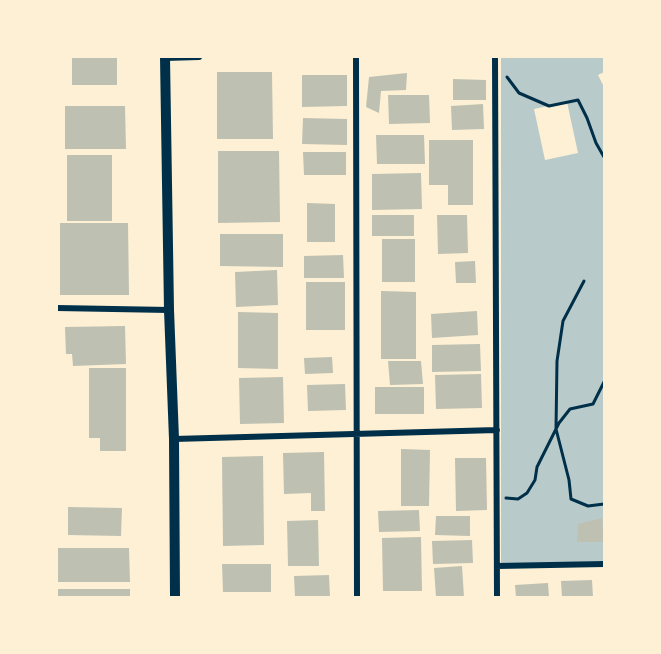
<!DOCTYPE html>
<html>
<head>
<meta charset="utf-8">
<style>
	body { margin:0 }
	#map { position:relative; width:661px; height:654px; overflow:hidden; background:#fdf0d5; font-family:"Times New Roman",serif }
	canvas { display:block }
	.frame { position:absolute; inset:0; border:58px solid #fdf0d5; pointer-events:none }
</style>
</head>
<body>
<div id="map">
<canvas width="661" height="654"></canvas>
<div class="frame"></div>
</div>
<script>
const c = document.querySelector('canvas').getContext('2d');
c.lineJoin = 'round';
function fillPath(path, color) {
  c.fillStyle = color;
  c.fill(path, 'evenodd');
}
function poly(rows) {
  const path = new Path2D();
  for (const r of rows) {
    path.moveTo(r[0], r[1]);
    for (let i = 2; i < r.length; i += 2) path.lineTo(r[i], r[i + 1]);
  }
  return path;
}
function trace(path, color, width, dash) {
  c.strokeStyle = color;
  c.lineWidth = width;
  c.lineCap = dash ? 'butt' : 'round';
  c.setLineDash(dash || []);
  c.stroke(path);
}
fillPath(poly([
	[501,57,604,57,604,72,598,75,604,87,604,561,501,566],
	[567,102,578,153,545,160,534,109]
]), '#b9caca');
fillPath(poly([
	[72,57,117,57,117,85,72,85],
	[217,72,272,72,273,139,217,139],
	[407,73,406,90,381,91,379,113,366,107,369,77],
	[302,75,347,75,347,106,302,107],
	[453,79,486,80,486,100,453,100],
	[388,95,429,95,430,123,389,124],
	[483,104,484,129,452,130,451,106],
	[65,106,125,106,126,149,65,149],
	[303,118,347,119,347,145,302,144],
	[376,135,424,135,425,164,377,164],
	[429,140,473,140,473,205,448,205,448,185,429,185],
	[218,151,279,151,280,222,218,223],
	[303,152,346,152,346,175,304,175],
	[67,155,112,155,112,221,67,221],
	[421,173,422,209,372,210,372,174],
	[307,203,335,204,335,242,307,242],
	[372,215,414,215,414,236,372,236],
	[437,215,467,215,468,253,438,254],
	[60,223,128,223,129,295,60,295],
	[220,234,283,234,283,267,220,266],
	[382,239,415,239,415,282,382,282],
	[343,255,344,278,304,278,304,256],
	[475,261,476,283,456,283,455,262],
	[277,270,278,305,236,307,235,272],
	[306,282,345,282,345,330,306,330],
	[381,291,416,292,416,359,381,359],
	[477,311,478,335,432,338,431,314],
	[238,312,278,313,278,369,238,368],
	[125,326,126,364,73,366,72,354,66,354,65,327],
	[480,344,481,371,432,372,432,345],
	[332,357,333,373,305,374,304,358],
	[388,361,421,361,423,384,390,385],
	[89,368,126,368,126,451,100,451,100,438,89,438],
	[481,374,482,408,436,409,435,375],
	[283,377,284,423,240,424,239,378],
	[345,384,346,410,308,411,307,385],
	[375,387,424,387,424,414,375,414],
	[401,449,430,450,429,506,401,506],
	[324,452,325,511,311,511,311,493,284,494,283,453],
	[263,456,264,545,223,546,222,457],
	[455,458,486,458,487,510,456,511],
	[68,507,122,508,121,536,68,535],
	[419,510,420,531,379,532,378,511],
	[436,516,470,516,470,536,435,535],
	[602,518,604,542,577,542,578,524],
	[318,520,319,566,288,566,287,521],
	[421,537,422,591,383,591,382,538],
	[472,540,473,563,433,564,432,541],
	[57,548,129,548,130,582,58,582],
	[222,564,271,564,271,592,223,592],
	[462,566,464,597,436,597,434,568],
	[329,575,330,597,295,597,294,576],
	[592,580,593,597,562,597,561,581],
	[548,583,549,597,516,597,515,585],
	[57,589,130,589,130,597,57,597]
]), '#bec0b2');
trace(poly([
	[507,77,519,93,549,106,578,100,587,118,596,143,604,157],
	[584,281,563,321,557,361,556,429,569,480,571,499,588,506,604,504],
	[506,498,518,499,527,493,535,480,537,467,559,423,570,409,593,404,604,382]
]), '#003049', 3);
trace(poly([
	[356,57,357,597],
	[495,57,497,597],
	[165,58,199,57],
	[57,308,169,310],
	[174,439,497,430],
	[497,566,604,564]
]), '#003049', 6);
trace(poly([
	[165,57,169,310,174,439,175,597]
]), '#003049', 10);
</script>
</body>
</html>
